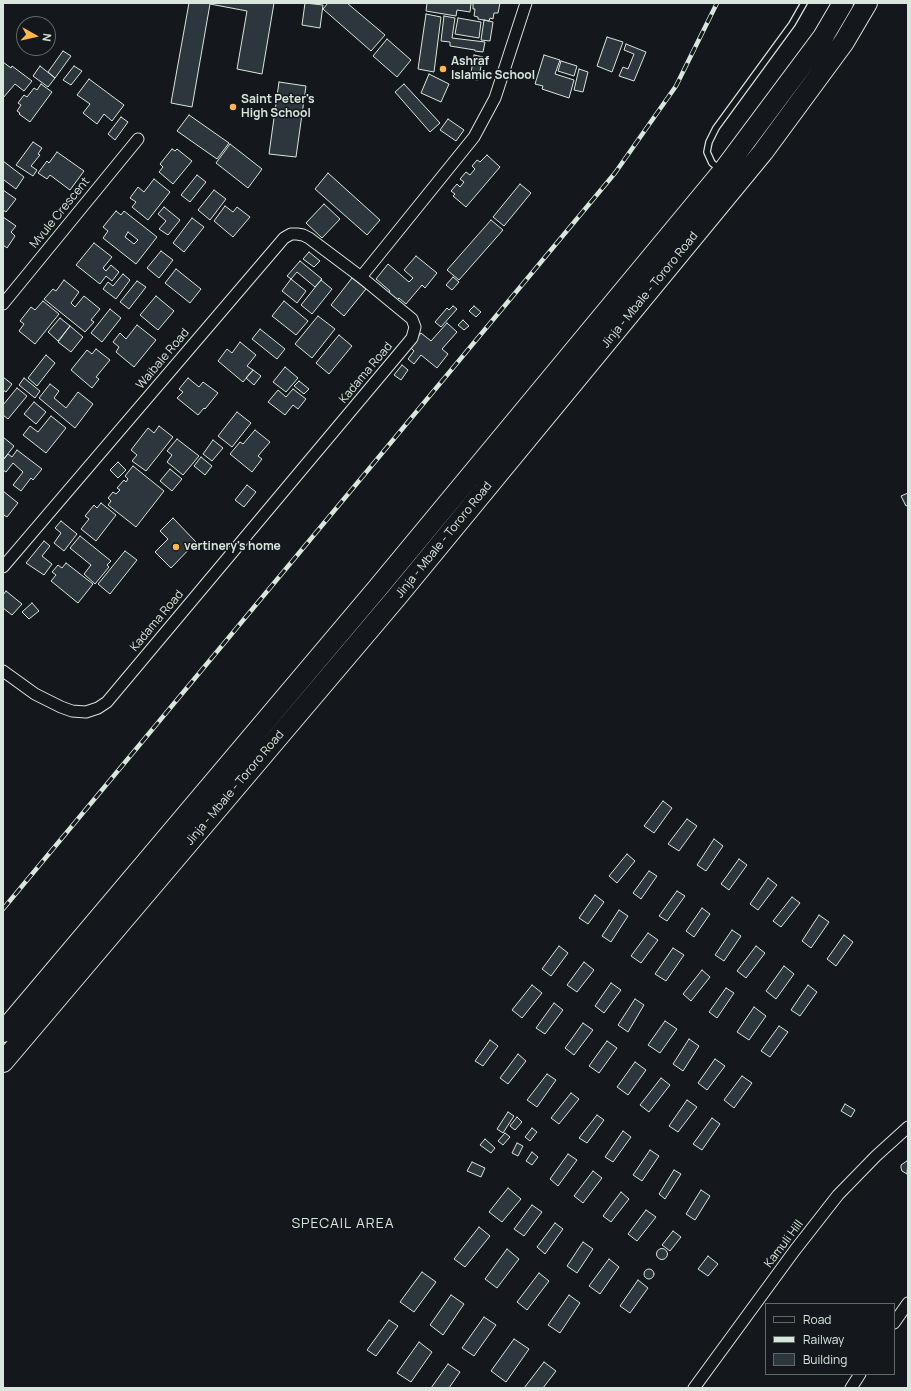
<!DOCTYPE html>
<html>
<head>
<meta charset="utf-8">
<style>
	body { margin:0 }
	#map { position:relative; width:911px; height:1391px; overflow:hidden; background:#14181c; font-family:Manrope,sans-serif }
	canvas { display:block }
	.frame { position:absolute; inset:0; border:4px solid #d8e6dc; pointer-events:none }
	.legend { position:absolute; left:765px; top:1303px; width:130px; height:72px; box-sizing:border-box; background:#14181c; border:1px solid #626a69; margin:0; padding:5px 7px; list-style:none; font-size:12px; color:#d8e6dc }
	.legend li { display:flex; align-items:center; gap:8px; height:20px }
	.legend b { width:20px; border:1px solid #626a69 }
	.north { position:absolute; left:16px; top:16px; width:40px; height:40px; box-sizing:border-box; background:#14181c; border:1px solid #626a69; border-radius:50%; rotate:98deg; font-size:11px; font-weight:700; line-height:16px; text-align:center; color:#d8e6dc }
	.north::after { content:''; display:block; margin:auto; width:14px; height:18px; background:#ffb74d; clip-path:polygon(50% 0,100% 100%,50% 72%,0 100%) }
</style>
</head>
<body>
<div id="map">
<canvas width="911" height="1391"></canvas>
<div class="frame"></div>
<ul class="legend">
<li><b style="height:5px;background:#14181c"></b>Road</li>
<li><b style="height:5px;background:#d8e6dc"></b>Railway</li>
<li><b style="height:11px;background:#2c363c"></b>Building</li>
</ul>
<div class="north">N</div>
</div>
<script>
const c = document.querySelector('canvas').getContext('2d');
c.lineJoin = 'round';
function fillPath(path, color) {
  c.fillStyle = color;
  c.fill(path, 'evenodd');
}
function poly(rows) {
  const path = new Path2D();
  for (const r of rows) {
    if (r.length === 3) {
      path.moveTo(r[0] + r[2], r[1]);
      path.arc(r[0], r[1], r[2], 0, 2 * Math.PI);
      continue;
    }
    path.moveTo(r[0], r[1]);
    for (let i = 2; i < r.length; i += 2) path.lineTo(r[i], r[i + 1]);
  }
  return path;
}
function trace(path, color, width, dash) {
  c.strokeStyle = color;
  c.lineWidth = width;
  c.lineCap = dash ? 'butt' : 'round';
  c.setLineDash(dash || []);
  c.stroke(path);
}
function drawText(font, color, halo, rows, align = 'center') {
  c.font = font + ' Manrope,sans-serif';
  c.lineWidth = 3;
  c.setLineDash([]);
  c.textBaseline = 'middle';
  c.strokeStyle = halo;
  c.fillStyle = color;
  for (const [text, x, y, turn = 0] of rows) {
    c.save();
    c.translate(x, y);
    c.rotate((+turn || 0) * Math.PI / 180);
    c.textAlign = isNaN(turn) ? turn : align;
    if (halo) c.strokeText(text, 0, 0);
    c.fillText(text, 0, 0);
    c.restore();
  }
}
const building = poly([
	[189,3,274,3,262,74,237,69,247,11,210,4,192,107,171,103,189,3],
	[305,3,323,5,320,28,302,25,305,3],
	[328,3,347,3,385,35,371,51,323,9,328,3],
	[427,3,471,3,470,12,457,10,456,16,426,11,427,3],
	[473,3,500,3,498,13,494,13,493,19,490,18,489,21,478,19,478,17,474,16,475,9,473,9,473,3],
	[426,14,441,17,434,72,418,69,426,14],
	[444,16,455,18,452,38,485,42,483,52,475,51,475,50,450,46,450,42,441,41,444,16],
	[458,18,481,22,479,38,455,34,458,18],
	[484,20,493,22,490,41,481,40,484,20],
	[607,37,623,42,612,72,597,66,607,37],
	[387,39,411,60,397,77,373,56,387,39],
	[626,44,646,52,634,81,619,76,623,67,628,69,634,54,624,50,626,44],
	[63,51,71,56,55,78,48,72,63,51],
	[474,55,483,57,478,80,470,79,474,55],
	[544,55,560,60,555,74,574,80,569,98,542,89,543,86,535,84,544,55],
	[561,61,577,66,574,76,558,71,561,61],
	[3,62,11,68,12,66,32,81,24,91,15,84,3,98,3,62],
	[40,66,55,78,48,87,33,76,40,66],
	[74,66,82,71,71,85,63,80,74,66],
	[579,69,588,72,583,92,574,90,579,69],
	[429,74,449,84,441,102,421,93,429,74],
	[89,79,124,105,112,121,104,114,97,124,83,113,90,104,77,95,89,79],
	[279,82,306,86,296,157,269,154,279,82],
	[41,84,52,92,30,122,19,114,20,113,17,111,21,105,18,103,24,95,27,97,34,88,37,90,41,84],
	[404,84,440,123,430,132,395,92,404,84],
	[189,115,229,143,217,159,177,131,189,115],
	[121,117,128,122,115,140,108,134,121,117],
	[448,119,464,130,456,141,440,130,448,119],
	[33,142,42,148,38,154,40,155,31,166,37,170,33,176,16,165,33,142],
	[230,144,262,169,248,188,216,163,230,144],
	[172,149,175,151,177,149,192,161,173,184,159,172,163,167,160,164,172,149],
	[57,152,84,171,70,190,50,175,47,179,38,173,47,161,49,163,57,152],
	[487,155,500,167,466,207,453,196,455,194,451,191,457,184,460,187,464,182,460,179,466,172,470,175,475,169,472,166,477,160,480,162,487,155],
	[3,161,24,177,16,189,4,180,3,181,3,161],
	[328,173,380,220,367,235,315,189,328,173],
	[197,175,206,182,190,202,181,195,197,175],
	[154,179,170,192,148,220,132,207,136,202,130,198,138,187,144,192,154,179],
	[520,184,531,193,504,226,493,217,520,184],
	[3,190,16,199,6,212,3,210,3,190],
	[214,190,226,199,210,220,198,210,214,190],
	[324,204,340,219,322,238,306,223,324,204],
	[225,206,233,212,237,207,250,217,233,237,214,221,225,206],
	[164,207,180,220,168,235,159,229,166,221,158,214,164,207],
	[116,211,121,215,124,211,157,237,136,264,103,238,108,231,103,227,116,211],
	[128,232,138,240,134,244,125,237,128,232],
	[3,217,16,226,11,232,15,236,7,248,3,245,3,217],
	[192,218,204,227,184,252,173,243,192,218],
	[491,220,503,230,459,280,447,270,491,220],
	[94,243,112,257,103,268,106,271,111,265,119,272,112,281,106,276,100,284,76,265,94,243],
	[161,251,173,260,159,278,147,268,161,251],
	[309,252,320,261,314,267,303,259,309,252],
	[416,256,437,273,425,288,422,285,406,304,399,298,396,301,388,294,390,291,376,279,388,264,409,282,413,278,404,270,416,256],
	[300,261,322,279,315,287,297,272,291,279,287,276,300,261],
	[176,269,201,289,190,303,165,283,176,269],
	[123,274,130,280,116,299,103,289,108,282,113,286,123,274],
	[453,277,459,282,452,290,446,285,453,277],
	[352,278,366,289,344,316,331,305,352,278],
	[291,279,306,291,297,303,282,291,291,279],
	[64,280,79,292,71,303,75,307,84,296,100,309,91,320,94,322,85,332,44,299,53,289,56,291,64,280],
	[321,280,332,289,312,314,301,305,321,280],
	[137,281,146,287,129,309,120,302,137,281],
	[156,296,174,311,158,330,140,315,156,296],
	[43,301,59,314,35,344,19,331,24,324,20,321,31,307,35,310,43,301],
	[284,301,308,321,296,335,272,316,284,301],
	[453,306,457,309,441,327,435,322,447,308,449,310,453,306],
	[474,306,481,312,476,317,469,311,474,306],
	[110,309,121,318,102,342,91,333,110,309],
	[318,316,335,329,312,358,295,344,318,316],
	[60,318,70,326,58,341,48,332,60,318],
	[463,320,469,326,464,330,458,325,463,320],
	[447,323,457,332,442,349,448,354,437,368,421,355,414,364,408,359,414,351,410,347,421,333,431,341,447,323],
	[137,325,156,340,134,367,116,352,119,347,113,342,120,333,126,339,137,325],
	[70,326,83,337,71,352,58,342,70,326],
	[260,329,285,349,277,359,252,339,260,329],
	[339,335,352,346,329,374,316,363,339,335],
	[240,342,256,355,247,366,253,370,243,382,218,361,227,349,232,353,240,342],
	[96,349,110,360,96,377,99,379,92,388,71,370,87,350,92,354,96,349],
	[46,355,55,363,37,386,28,378,46,355],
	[402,365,408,370,401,380,394,375,402,365],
	[285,367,298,378,286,392,273,382,285,367],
	[253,370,261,376,254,385,246,378,253,370],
	[3,377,12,384,6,392,3,390,3,377],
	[24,378,40,391,35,398,19,385,24,378],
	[188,378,199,387,203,382,218,393,205,409,204,408,198,415,177,398,183,392,179,389,188,378],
	[299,381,309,389,304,394,294,386,299,381],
	[50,384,59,391,54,398,66,408,78,392,93,404,75,428,39,398,50,384],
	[17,388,27,396,8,419,3,415,3,405,17,388],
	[293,389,306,399,298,409,293,405,285,415,268,402,278,390,286,397,293,389],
	[34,402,46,412,36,424,24,414,34,402],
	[237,412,251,423,232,447,218,436,237,412],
	[51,416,66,428,46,453,23,435,30,426,38,432,51,416],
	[159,426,173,437,146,471,132,461,137,455,131,450,148,428,154,433,159,426],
	[255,430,270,442,258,456,262,459,252,472,230,454,240,442,243,444,255,430],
	[3,437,14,446,3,460,3,437],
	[177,439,199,456,183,475,167,462,172,455,167,451,177,439],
	[213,440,223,448,212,461,203,454,213,440],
	[17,450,42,469,33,480,31,478,21,491,13,485,23,472,13,463,6,472,3,470,3,460,8,454,12,457,17,450],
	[201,457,212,466,205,475,194,466,201,457],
	[118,462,126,470,118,478,110,470,118,462],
	[133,466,164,491,136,527,108,505,111,501,108,498,113,492,116,494,120,490,117,488,124,480,126,482,128,479,125,476,133,466],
	[170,469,182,479,172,491,160,481,170,469],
	[247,485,256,492,244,507,235,500,247,485],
	[3,491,18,503,7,517,4,515,3,516,3,491],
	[908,493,908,505,906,506,901,496,908,493],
	[101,503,116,515,96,541,81,529,89,519,85,516,94,505,97,508,101,503],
	[173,518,196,542,171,568,155,552,168,539,160,531,173,518],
	[61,521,77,534,64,551,54,543,61,533,55,528,61,521],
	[80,536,111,561,107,565,109,567,95,584,84,574,91,565,70,548,80,536],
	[44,541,50,546,42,556,52,564,44,575,26,563,44,541],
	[125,551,137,560,110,594,98,584,125,551],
	[66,563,93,584,78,603,51,581,56,575,52,572,58,565,62,568,66,563],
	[6,591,22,604,12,615,3,608,3,595,6,591],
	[32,603,39,611,29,619,22,612,32,603],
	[663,801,672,808,654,833,644,826,663,801],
	[687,819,697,826,679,851,668,844,687,819],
	[714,839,723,846,706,871,697,865,714,839],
	[627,854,635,861,617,883,609,876,627,854],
	[739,859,747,865,729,890,721,884,739,859],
	[649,871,657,876,641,899,633,893,649,871],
	[768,878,777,885,758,910,750,904,768,878],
	[677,891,685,896,667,921,659,916,677,891],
	[595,895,604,902,588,924,579,918,595,895],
	[792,897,800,903,781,927,773,921,792,897],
	[702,908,710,914,694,937,686,931,702,908],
	[619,910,628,916,611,942,602,936,619,910],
	[819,915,829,922,811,948,802,941,819,915],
	[732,930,741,936,724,961,715,955,732,930],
	[648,933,658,940,641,963,631,956,648,933],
	[844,935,853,942,836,966,827,959,844,935],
	[559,946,568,953,551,976,542,969,559,946],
	[756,946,765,953,746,978,737,971,756,946],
	[673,948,684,955,666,981,655,974,673,948],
	[584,962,594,970,577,992,567,985,584,962],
	[784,966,794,974,776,999,766,991,784,966],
	[702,970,710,977,691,1001,683,994,702,970],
	[611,983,621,990,604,1013,595,1006,611,983],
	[532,985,542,993,522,1018,512,1010,532,985],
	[808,985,817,992,800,1016,791,1010,808,985],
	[726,988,734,993,717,1018,709,1012,726,988],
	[635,999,644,1005,628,1032,618,1025,635,999],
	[554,1003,563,1010,545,1034,536,1028,554,1003],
	[754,1007,766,1016,749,1040,737,1032,754,1007],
	[665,1021,677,1029,660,1053,648,1045,665,1021],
	[583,1023,593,1030,574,1055,565,1048,583,1023],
	[779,1026,788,1032,770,1057,761,1051,779,1026],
	[689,1039,699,1046,683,1071,673,1064,689,1039],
	[490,1040,498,1046,483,1066,475,1061,490,1040],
	[607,1041,617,1048,599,1073,589,1066,607,1041],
	[518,1054,526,1061,508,1084,500,1078,518,1054],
	[715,1059,725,1066,707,1090,698,1083,715,1059],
	[635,1062,646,1070,628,1095,617,1087,635,1062],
	[547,1074,556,1080,537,1107,527,1100,547,1074],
	[742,1076,752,1083,734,1108,724,1100,742,1076],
	[661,1078,670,1085,649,1112,640,1105,661,1078],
	[571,1093,579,1099,559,1124,551,1118,571,1093],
	[687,1100,697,1107,678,1132,669,1126,687,1100],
	[845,1104,855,1110,851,1117,841,1111,845,1104],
	[508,1112,514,1116,503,1133,497,1129,508,1112],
	[597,1115,604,1120,587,1143,579,1138,597,1115],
	[517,1117,522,1122,515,1130,510,1126,517,1117],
	[712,1118,720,1124,702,1150,693,1144,712,1118],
	[532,1128,537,1132,530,1141,525,1137,532,1128],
	[623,1131,631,1137,613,1162,605,1157,623,1131],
	[505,1133,510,1137,503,1145,498,1141,505,1133],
	[485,1139,495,1148,491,1153,480,1145,485,1139],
	[517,1143,523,1146,518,1156,512,1153,517,1143],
	[650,1150,659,1156,642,1181,633,1175,650,1150],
	[532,1152,538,1157,532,1165,526,1161,532,1152],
	[568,1154,577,1160,558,1186,550,1179,568,1154],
	[907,1161,908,1161,907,1174,902,1171,901,1168,901,1165,907,1161],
	[472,1162,485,1168,481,1177,467,1171,472,1162],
	[674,1170,681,1174,665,1199,659,1194,674,1170],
	[593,1171,602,1178,583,1203,574,1196,593,1171],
	[508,1188,521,1199,502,1222,489,1212,508,1188],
	[701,1190,710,1196,695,1220,686,1214,701,1190],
	[621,1192,629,1199,611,1222,603,1216,621,1192],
	[532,1205,542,1212,524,1236,514,1229,532,1205],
	[646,1210,656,1217,637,1241,628,1234,646,1210],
	[555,1223,563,1229,545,1254,537,1247,555,1223],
	[479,1227,490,1236,465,1267,454,1259,479,1227],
	[673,1231,681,1237,670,1251,662,1245,673,1231],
	[583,1242,593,1249,577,1273,567,1266,583,1242],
	[662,1254,5.5],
	[507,1249,519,1259,497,1288,485,1279,507,1249],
	[708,1256,718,1264,708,1276,698,1269,708,1256],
	[609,1259,619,1267,600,1294,589,1286,609,1259],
	[649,1274,5],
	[422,1272,436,1282,414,1312,400,1302,422,1272],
	[539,1273,549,1281,527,1310,517,1302,539,1273],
	[638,1280,648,1288,630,1313,620,1306,638,1280],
	[451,1295,464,1304,443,1335,430,1325,451,1295],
	[569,1295,580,1303,560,1333,548,1325,569,1295],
	[484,1317,496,1325,474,1356,462,1348,484,1317],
	[389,1320,398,1326,376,1356,367,1350,389,1320],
	[514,1339,529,1349,506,1382,491,1371,514,1339],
	[419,1342,432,1352,411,1382,397,1373,419,1342],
	[544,1362,556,1371,543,1388,524,1388,544,1362],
	[448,1364,460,1372,449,1388,431,1388,448,1364]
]);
fillPath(building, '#2c363c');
trace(building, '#d8e6dc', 1);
const lane = poly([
	[720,169,712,163,707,152,709,142,716,128,792,24,804,3]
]);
const street = poly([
	[361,277,474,137,495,98,526,3],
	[3,304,138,139],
	[3,567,284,238,291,234,297,234,303,235,309,238,361,277,412,319,415,327,412,338,107,702,98,708,86,712,72,711,61,707,35,694,3,671],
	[894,1323,908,1303],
	[694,1388,795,1250,838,1195,876,1156,908,1127],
	[851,1388,860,1374]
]);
const highway = poly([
	[3,1032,376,590,723,171,823,37,843,3],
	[3,1062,396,598,763,152,844,42,867,3]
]);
trace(lane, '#d8e6dc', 8);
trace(street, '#d8e6dc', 13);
trace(highway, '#d8e6dc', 22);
trace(lane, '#14181c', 5.5);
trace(street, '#14181c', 11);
trace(highway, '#14181c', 20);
const rail = poly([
	[3,909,615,173,676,86,717,3]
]);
trace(rail, '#d8e6dc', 4.5);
trace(rail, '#14181c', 3, [9]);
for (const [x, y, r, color] of [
	[443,69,4,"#ffb74d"],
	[233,107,4,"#ffb74d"],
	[176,547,4,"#ffb74d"]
]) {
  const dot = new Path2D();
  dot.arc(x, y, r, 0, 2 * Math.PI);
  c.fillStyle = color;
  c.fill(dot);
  trace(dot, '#14181c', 1.5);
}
drawText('bold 12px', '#d8e6dc', '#14181c', [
	["Ashraf",451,62],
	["Islamic School",451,76],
	["Saint Peter's",241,100],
	["High School",241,114],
	["vertinery's home",184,547]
], 'left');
drawText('12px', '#d8e6dc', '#14181c', [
	["Mvule Crescent",60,213,-51],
	["Jinja - Mbale - Tororo Road",650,290,-51],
	["Waibale Road",163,359,-50],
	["Kadama Road",366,373,-50],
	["Jinja - Mbale - Tororo Road",444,540,-51],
	["Kadama Road",157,621,-50],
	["Jinja - Mbale - Tororo Road",235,788,-50],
	["Kamuli Hill",784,1244,-53]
]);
c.letterSpacing = '1px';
drawText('14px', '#d8e6dc', '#14181c', [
	["SPECAIL AREA",343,1224]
]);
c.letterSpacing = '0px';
</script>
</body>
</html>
